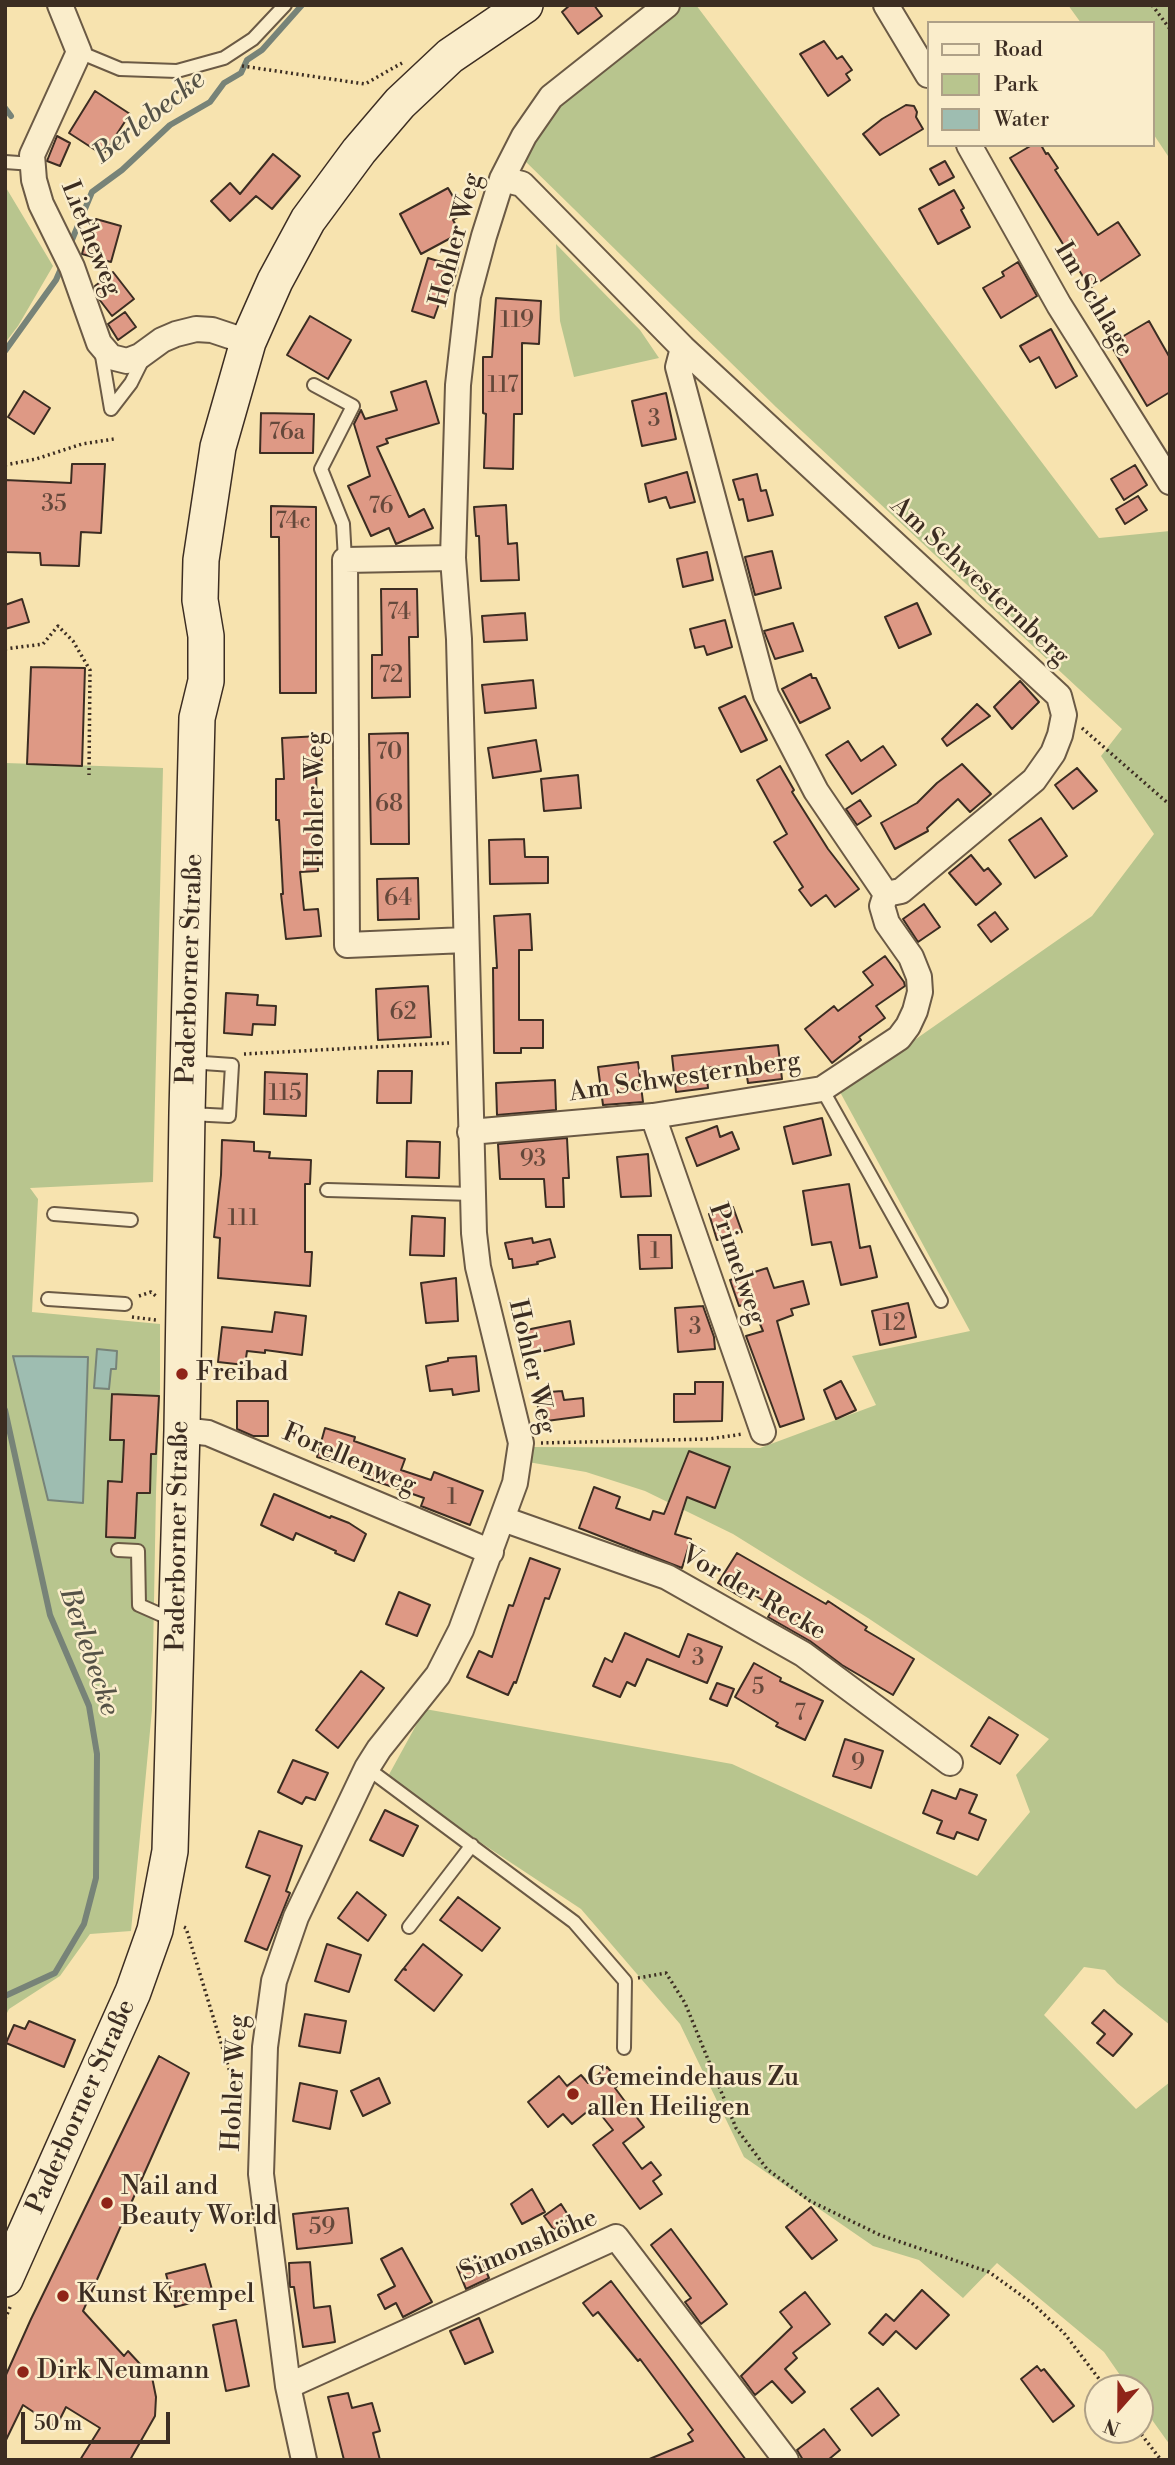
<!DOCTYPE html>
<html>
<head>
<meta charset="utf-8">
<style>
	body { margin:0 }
	#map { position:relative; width:1175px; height:2465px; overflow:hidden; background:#f7e3af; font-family:"Libre Bodoni",serif }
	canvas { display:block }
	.frame { position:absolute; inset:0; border:7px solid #3c2d22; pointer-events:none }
	.legend { position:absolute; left:927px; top:21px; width:228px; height:126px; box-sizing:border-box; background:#faedcb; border:2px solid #aea087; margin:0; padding:9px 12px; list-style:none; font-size:21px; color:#3c2d22 }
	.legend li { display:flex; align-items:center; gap:14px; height:35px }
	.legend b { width:35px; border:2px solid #aea087 }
	.north { position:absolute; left:1084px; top:2374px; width:70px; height:70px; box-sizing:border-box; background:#faedcb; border:2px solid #aea087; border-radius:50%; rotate:201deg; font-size:19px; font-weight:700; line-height:28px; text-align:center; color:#3c2d22 }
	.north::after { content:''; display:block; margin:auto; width:24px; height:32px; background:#8f2418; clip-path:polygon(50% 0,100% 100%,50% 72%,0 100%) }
	.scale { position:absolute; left:21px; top:2412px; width:149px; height:32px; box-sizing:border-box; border:4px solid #3c2d22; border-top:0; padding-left:9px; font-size:21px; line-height:24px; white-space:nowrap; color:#3c2d22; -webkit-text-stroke:5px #faedcb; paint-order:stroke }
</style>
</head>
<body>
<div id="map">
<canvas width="1175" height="2465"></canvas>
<div class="frame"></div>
<ul class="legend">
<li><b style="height:9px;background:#faedcb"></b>Road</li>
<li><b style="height:19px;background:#b8c58e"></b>Park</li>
<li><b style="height:19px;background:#9ebdb1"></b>Water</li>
</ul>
<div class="north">N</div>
<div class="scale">50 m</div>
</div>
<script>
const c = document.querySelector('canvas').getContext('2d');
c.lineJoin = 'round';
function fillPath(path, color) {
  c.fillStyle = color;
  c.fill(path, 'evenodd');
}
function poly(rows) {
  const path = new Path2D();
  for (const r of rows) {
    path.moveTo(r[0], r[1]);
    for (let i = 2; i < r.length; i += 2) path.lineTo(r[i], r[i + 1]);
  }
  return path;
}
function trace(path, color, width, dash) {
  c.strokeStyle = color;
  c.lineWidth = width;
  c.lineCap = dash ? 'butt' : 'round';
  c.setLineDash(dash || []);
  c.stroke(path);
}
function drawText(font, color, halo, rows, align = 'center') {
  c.font = font + ' "Libre Bodoni",serif';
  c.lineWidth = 5;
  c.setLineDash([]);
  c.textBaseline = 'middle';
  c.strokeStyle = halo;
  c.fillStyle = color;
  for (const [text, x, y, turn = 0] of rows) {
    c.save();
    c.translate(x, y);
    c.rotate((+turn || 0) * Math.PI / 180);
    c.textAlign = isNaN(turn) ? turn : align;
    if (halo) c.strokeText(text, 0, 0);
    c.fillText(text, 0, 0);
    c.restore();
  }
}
fillPath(poly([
	[682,5,696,5,1099,538,1170,531,1170,2025,1117,1983,1105,1970,1084,1967,1044,2015,1136,2109,1170,2082,1170,2445,1140,2403,1140,2388,1129,2388,1104,2352,997,2263,963,2298,919,2260,873,2246,744,2157,680,2024,581,1909,386,1780,425,1709,732,1764,977,1876,1030,1812,1016,1775,1049,1739,868,1618,733,1534,645,1491,586,1472,528,1462,529,1447,760,1448,876,1405,852,1356,970,1331,840,1092,1092,916,1154,834,1101,756,1122,729,776,407,523,159,550,113],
	[1068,5,1170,5,1170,159,1152,132,1152,23,1081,23],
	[5,186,53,266,18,326,5,343],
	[556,244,640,330,659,358,574,377,560,321],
	[5,763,163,768,153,1182,30,1188,38,1199,32,1312,160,1324,160,1388,156,1492,152,1710,131,1931,90,1934,60,1976,9,2009,5,2017]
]), '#b8c58e');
const water = poly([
	[97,1349,117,1351,116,1369,111,1369,109,1389,94,1388,97,1349],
	[13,1356,88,1357,83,1503,48,1500,13,1356]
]);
fillPath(water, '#9ebdb1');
trace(water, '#778378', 2);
trace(poly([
	[5,108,11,116],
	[69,247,92,192,122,170,170,125,210,102,224,83,241,73,247,60,262,50,302,5],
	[5,351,56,280,63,264],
	[5,1410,50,1615,89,1706,97,1754,96,1878,84,1924,55,1973,5,1996]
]), '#778378', 6);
const building = poly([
	[570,5,594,5,602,16,578,34,562,12,570,5],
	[824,41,837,59,842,56,852,70,846,74,850,80,828,96,800,54,824,41],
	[95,91,130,114,103,155,69,133,95,91],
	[906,105,914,106,917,112,916,117,923,129,880,155,863,134,882,119,906,105],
	[57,136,70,143,60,166,47,161,57,136],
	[1032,145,1041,145,1046,154,1048,153,1058,168,1055,170,1098,235,1118,222,1140,255,1090,288,1010,158,1032,145],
	[273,154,300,176,272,209,256,196,230,221,211,201,230,183,240,194,273,154],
	[945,161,954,177,939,185,930,169,945,161],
	[448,188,463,214,453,220,460,233,421,254,400,214,448,188],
	[954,190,964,208,961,210,970,227,938,244,919,209,954,190],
	[96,219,121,226,111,262,82,254,90,224,95,225,96,219],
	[428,258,458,267,447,303,440,301,434,318,412,311,428,258],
	[1018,262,1037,296,1001,318,983,288,1004,276,1002,272,1018,262],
	[113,272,134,299,112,316,99,299,95,286,113,272],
	[496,298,541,301,539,344,522,343,522,414,514,414,513,469,484,468,486,414,483,413,483,357,492,357,496,298],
	[125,312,136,327,118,340,108,324,125,312],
	[310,316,351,340,328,379,287,355,310,316],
	[1149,321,1170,358,1170,392,1147,406,1110,344,1149,321],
	[1051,329,1077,376,1056,388,1039,357,1030,362,1020,346,1051,329],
	[426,381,439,423,386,439,388,443,377,447,409,517,424,509,433,528,396,544,389,528,371,536,348,486,370,476,354,424,361,410,365,419,397,410,391,392,426,381],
	[24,391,50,408,34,434,8,417,24,391],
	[666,393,676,439,642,446,632,401,666,393],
	[261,413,314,414,313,453,260,453,261,413],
	[72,464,105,464,101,533,81,532,79,566,41,565,40,553,5,552,5,480,71,483,72,464],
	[1135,465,1147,485,1124,500,1111,479,1135,465],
	[687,472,695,502,670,508,666,497,649,502,645,484,687,472],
	[757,474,761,491,766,490,773,515,748,521,743,499,739,500,733,480,757,474],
	[1138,496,1147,510,1125,524,1116,509,1138,496],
	[506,505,508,544,517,543,519,580,481,581,479,536,476,536,474,507,506,505],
	[271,506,316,507,316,693,280,693,279,537,271,537,271,506],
	[772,551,781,588,755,595,745,557,772,551],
	[707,552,713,580,683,587,677,559,707,552],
	[381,589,417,589,418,637,409,637,410,697,372,698,372,655,382,655,381,589],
	[22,599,29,622,5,629,5,605,22,599],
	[917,603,931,634,899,648,885,617,917,603],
	[525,613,527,640,484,642,482,616,525,613],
	[725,620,732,647,707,655,704,646,695,648,690,629,725,620],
	[793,623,803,651,775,659,764,631,793,623],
	[31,667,85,668,82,766,27,764,31,667],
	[811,674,812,678,816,678,830,708,800,723,782,689,811,674],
	[533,680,536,708,485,713,482,685,533,680],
	[1020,681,1039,702,1012,729,994,707,1020,681],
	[745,696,767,740,741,752,719,708,745,696],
	[977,704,990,716,947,746,942,739,977,704],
	[408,733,409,844,371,844,369,734,408,733],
	[320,736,322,764,316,764,318,871,300,872,304,910,318,909,321,936,286,939,281,894,283,894,279,820,276,820,276,779,284,779,282,738,320,736],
	[536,740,541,771,493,778,488,748,536,740],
	[848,741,861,761,883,746,896,765,852,794,826,755,848,741],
	[962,764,991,794,970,812,958,799,927,828,928,831,895,849,881,823,917,803,937,783,962,764],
	[780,766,794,790,792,792,828,849,859,889,835,907,826,895,811,906,799,890,803,887,774,842,787,834,757,780,780,766],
	[1077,768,1097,791,1073,809,1055,785,1077,768],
	[578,775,581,808,544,811,541,779,578,775],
	[860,800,871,816,857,825,846,809,860,800],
	[1041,818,1067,856,1035,878,1009,840,1041,818],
	[524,839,525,857,548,857,548,883,490,884,489,840,524,839],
	[971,855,984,871,988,868,1001,884,976,905,949,873,971,855],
	[418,878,419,919,378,920,377,879,418,878],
	[924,904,940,927,918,942,903,919,924,904],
	[995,912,1008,929,991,942,978,925,995,912],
	[530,914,532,950,519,950,519,1020,543,1020,543,1048,521,1048,521,1053,494,1053,493,968,497,968,494,916,530,914],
	[885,956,904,982,905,986,876,1006,885,1018,859,1037,861,1040,832,1063,805,1029,834,1006,838,1011,873,985,863,972,885,956],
	[428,986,431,1037,378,1040,376,989,428,986],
	[226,993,258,995,257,1005,276,1006,275,1025,253,1024,252,1035,224,1033,226,993],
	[778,1045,782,1079,748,1083,745,1064,706,1068,708,1088,676,1092,672,1056,778,1045],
	[638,1062,643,1102,603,1105,598,1067,638,1062],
	[378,1071,412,1071,411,1103,377,1103,378,1071],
	[265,1072,307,1074,306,1116,264,1114,265,1072],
	[555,1080,556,1110,497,1115,496,1083,555,1080],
	[822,1118,831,1155,793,1164,784,1127,822,1118],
	[717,1126,720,1137,732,1132,739,1149,697,1166,686,1138,717,1126],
	[567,1138,569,1178,563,1178,564,1207,546,1207,544,1179,500,1179,498,1144,567,1138],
	[222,1140,254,1142,254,1151,270,1152,269,1158,311,1160,310,1184,305,1184,305,1252,312,1252,310,1286,218,1278,220,1238,214,1237,221,1175,222,1140],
	[407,1141,440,1142,439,1178,406,1177,407,1141],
	[648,1154,651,1196,621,1197,617,1157,648,1154],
	[849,1184,860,1248,870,1246,877,1277,841,1285,831,1242,812,1245,803,1191,849,1184],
	[733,1207,742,1232,717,1240,709,1214,733,1207],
	[412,1216,445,1218,444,1256,410,1255,412,1216],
	[638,1235,671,1235,672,1268,640,1269,638,1235],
	[532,1238,533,1243,550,1239,555,1257,537,1262,538,1264,513,1268,512,1259,509,1259,505,1243,532,1238],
	[767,1268,774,1288,803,1281,809,1304,791,1309,793,1315,777,1321,804,1419,780,1427,746,1336,763,1331,751,1303,739,1306,730,1280,767,1268],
	[456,1278,458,1321,426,1323,421,1283,456,1278],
	[908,1303,916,1337,880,1345,872,1311,908,1303],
	[703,1306,714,1337,715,1349,678,1352,675,1308,703,1306],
	[275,1312,306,1316,302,1355,265,1350,265,1353,247,1351,245,1365,218,1362,222,1327,272,1332,275,1312],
	[570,1321,574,1344,532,1354,526,1330,570,1321],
	[476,1356,479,1391,453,1395,452,1389,430,1391,426,1366,448,1361,448,1358,476,1356],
	[841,1381,856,1410,836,1419,824,1390,841,1381],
	[695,1382,723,1382,722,1421,674,1422,674,1394,695,1394,695,1382],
	[562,1391,564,1400,583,1398,584,1416,539,1422,537,1393,562,1391],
	[112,1394,159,1396,156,1454,151,1454,150,1493,137,1493,135,1538,106,1537,108,1481,122,1482,124,1440,110,1440,112,1394],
	[237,1401,268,1401,268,1436,253,1436,237,1429,237,1401],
	[325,1428,355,1437,354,1441,405,1459,401,1470,431,1480,434,1472,483,1491,470,1525,421,1506,424,1498,364,1477,365,1471,317,1457,325,1428],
	[689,1451,730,1467,715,1508,687,1497,675,1534,691,1539,682,1568,579,1528,594,1487,620,1497,616,1508,650,1520,653,1511,664,1514,689,1451],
	[274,1494,330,1518,331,1516,349,1523,366,1534,354,1561,335,1553,336,1551,296,1533,293,1540,261,1525,274,1494],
	[737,1553,826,1604,828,1601,867,1627,865,1630,914,1659,893,1695,842,1665,810,1641,768,1617,774,1607,746,1590,741,1597,718,1583,737,1553],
	[530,1558,560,1569,549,1599,545,1598,516,1683,514,1682,508,1695,467,1677,479,1651,492,1657,509,1605,513,1606,530,1558],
	[399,1592,430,1605,417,1636,386,1624,399,1592],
	[625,1633,679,1657,688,1634,722,1647,707,1683,647,1659,635,1686,627,1682,620,1697,593,1686,605,1658,612,1662,625,1633],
	[754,1663,781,1678,780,1681,823,1701,805,1740,776,1726,778,1723,735,1697,754,1663],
	[361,1671,384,1688,338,1748,316,1730,361,1671],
	[717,1683,734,1689,727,1706,710,1699,717,1683],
	[989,1717,1018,1735,1000,1764,971,1746,989,1717],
	[845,1739,883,1751,871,1788,833,1776,845,1739],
	[293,1760,328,1773,315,1800,306,1797,302,1804,278,1792,293,1760],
	[960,1789,977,1795,969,1813,986,1820,978,1840,957,1832,954,1839,937,1833,942,1821,923,1813,932,1790,956,1799,960,1789],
	[385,1810,418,1826,403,1856,370,1840,385,1810],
	[259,1831,302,1846,286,1891,290,1893,267,1950,245,1941,270,1876,246,1867,259,1831],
	[357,1892,386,1915,368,1941,338,1918,357,1892],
	[458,1897,500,1928,482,1951,440,1920,458,1897],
	[327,1944,361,1955,349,1992,315,1981,327,1944],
	[423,1944,462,1975,434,2011,395,1980,403,1969,406,1970,404,1968,423,1944],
	[1104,2010,1132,2034,1113,2056,1097,2043,1105,2034,1092,2023,1104,2010],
	[305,2014,346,2021,340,2053,299,2046,305,2014],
	[29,2021,75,2040,64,2067,6,2043,14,2025,25,2029,29,2021],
	[159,2056,189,2073,83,2311,124,2356,128,2351,152,2377,156,2397,155,2416,130,2460,80,2460,100,2428,66,2407,56,2427,23,2405,5,2442,5,2377,31,2319,159,2056],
	[607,2067,621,2083,615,2088,644,2127,623,2143,642,2169,651,2162,661,2175,653,2181,662,2194,640,2209,593,2145,613,2130,594,2106,572,2124,563,2114,548,2127,528,2102,559,2076,567,2086,581,2075,588,2083,607,2067],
	[379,2078,390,2103,363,2116,351,2091,379,2078],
	[300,2083,337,2091,330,2129,293,2121,300,2083],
	[532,2189,545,2212,522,2224,511,2204,532,2189],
	[561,2204,570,2218,554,2230,544,2216,561,2204],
	[811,2207,837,2240,812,2259,786,2227,811,2207],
	[348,2208,352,2243,297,2249,293,2214,348,2208],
	[671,2229,727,2304,701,2324,685,2302,691,2298,651,2245,671,2229],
	[402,2248,432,2302,403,2317,396,2303,385,2309,378,2295,395,2286,381,2259,402,2248],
	[480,2257,489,2278,466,2289,457,2267,480,2257],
	[310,2262,314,2308,330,2306,335,2342,303,2347,294,2287,290,2287,289,2263,310,2262],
	[205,2264,214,2297,175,2307,166,2274,205,2264],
	[611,2281,673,2362,746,2460,647,2460,693,2441,688,2434,693,2430,640,2359,638,2361,598,2312,593,2316,583,2303,611,2281],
	[922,2290,949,2315,916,2349,896,2331,883,2345,869,2333,886,2314,894,2321,922,2290],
	[805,2292,830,2324,793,2353,797,2358,785,2369,805,2392,792,2403,772,2381,755,2395,741,2376,792,2327,780,2312,805,2292],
	[479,2318,493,2352,465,2364,450,2331,479,2318],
	[236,2320,249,2386,226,2391,213,2325,236,2320],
	[1037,2366,1041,2371,1044,2369,1074,2406,1053,2422,1021,2379,1037,2366],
	[878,2388,899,2415,872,2436,851,2409,878,2388],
	[348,2393,352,2408,372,2403,380,2431,373,2433,380,2460,344,2460,328,2397,348,2393],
	[824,2429,840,2450,828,2460,803,2460,797,2450,824,2429]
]);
fillPath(building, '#de9985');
trace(building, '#3c2d22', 2);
const service = poly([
	[79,52,120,69,177,71,224,58,253,39,285,5],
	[5,162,33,164],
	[101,350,111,409],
	[314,385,353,406,321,469,343,524,345,560],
	[111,409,131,383,144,357],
	[189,1062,232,1065,229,1116,190,1114],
	[822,1089,941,1301],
	[327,1190,473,1194],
	[54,1214,131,1220],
	[48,1299,125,1304],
	[118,1550,138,1551,139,1605,173,1620],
	[367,1768,574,1922,625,1981,624,2048],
	[409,1927,472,1845]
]);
const minor = poly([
	[60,5,79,52,32,155,34,180,41,204,72,267,99,343,111,357,127,361,140,356,162,340,176,334,196,329,212,330,248,342],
	[886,5,928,75],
	[969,145,1059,305,1170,482],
	[502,179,522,184,683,348,1059,696,1064,715,1060,735,1053,753,1034,780,901,891,886,894],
	[683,348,678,367,766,695,816,791,886,894],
	[453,558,345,560,347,945,466,940],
	[653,1116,763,1432],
	[470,1132,653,1116,822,1089,899,1038,908,1026,915,1011,920,992,919,977,911,957,887,923,882,906,886,894],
	[182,1430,208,1433,491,1552],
	[503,1519,667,1577,803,1654,950,1763],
	[288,2386,616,2237,786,2460],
	[304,2460,288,2386,261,2174,265,2047,274,1981,296,1917,367,1768,379,1749,438,1675,461,1630,515,1483,521,1443,478,1267,474,1233,459,639,453,558,458,385,468,296,484,236,502,179,524,136,551,97,667,5]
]);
const secondary = poly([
	[5,2279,133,1992,155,1930,170,1851,182,1430,187,1113,197,718,206,681,206,636,200,600,201,560,218,447,248,342,275,281,308,220,359,151,400,103,450,56,525,5]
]);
trace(service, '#6b5a45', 16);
trace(minor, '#6b5a45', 28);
trace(secondary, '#3c2d22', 38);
trace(poly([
	[1152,5,1170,29],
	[242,66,365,84,402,63],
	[5,465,36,459,82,444,114,439],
	[5,649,43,644,58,626,73,641,90,670,89,775],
	[1082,728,1170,805],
	[244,1054,449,1043],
	[139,1296,151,1292,157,1297],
	[132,1317,156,1320],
	[541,1443,709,1439,743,1434],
	[184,1927,186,1928,240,2105],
	[638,1978,666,1973,685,2003,736,2128,767,2169,810,2201,880,2235,989,2272,1032,2303,1064,2333,1106,2388],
	[5,2319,11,2305],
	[1138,2430,1161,2460]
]), '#3c2d22', 3.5, [2, 3.5]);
trace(service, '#faedcb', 12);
trace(minor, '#faedcb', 24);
trace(secondary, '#faedcb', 35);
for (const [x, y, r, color] of [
	[182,1374,7,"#8f2418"],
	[573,2094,7,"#8f2418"],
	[107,2203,7,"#8f2418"],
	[63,2296,7,"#8f2418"],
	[23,2372,7,"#8f2418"]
]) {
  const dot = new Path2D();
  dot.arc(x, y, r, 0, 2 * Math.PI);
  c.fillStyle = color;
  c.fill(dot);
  trace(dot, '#faedcb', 2.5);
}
drawText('23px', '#64483b', null, [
	["119",517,321],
	["117",503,386],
	["3",654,420],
	["76a",287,433],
	["35",54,505],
	["76",381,507],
	["74c",293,522],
	["74",399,613],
	["72",391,676],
	["70",389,753],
	["68",389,805],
	["64",398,899],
	["62",403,1013],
	["115",285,1094],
	["93",533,1160],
	["111",243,1219],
	["1",655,1252],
	["12",894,1324],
	["3",695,1328],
	["1",452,1498],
	["3",698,1659],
	["5",758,1688],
	["7",800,1714],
	["9",858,1764],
	["59",322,2228]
]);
drawText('26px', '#3c2d22', '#faedcb', [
	["Lietheweg",90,239,68],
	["Hohler Weg",457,240,-75],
	["Im Schlage",1093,300,59],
	["Am Schwesternberg",979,582,43],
	["Hohler Weg",317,800,-90],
	["Paderborner Straße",191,969,-88],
	["Am Schwesternberg",685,1078,-8],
	["Primelweg",736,1264,71],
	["Hohler Weg",531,1367,77],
	["Forellenweg",349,1460,23],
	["Paderborner Straße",179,1536,-89],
	["Vor der Recke",753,1594,30],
	["Hohler Weg",236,2083,-87],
	["Paderborner Straße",82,2107,-66],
	["Simonshöhe",529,2246,-23]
]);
drawText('26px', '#3c2d22', '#faedcb', [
	["Freibad",196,1374],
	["Gemeindehaus Zu",587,2079],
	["allen Heiligen",587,2109],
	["Nail and",121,2188],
	["Beauty World",121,2218],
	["Kunst Krempel",77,2296],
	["Dirk Neumann",37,2372]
], 'left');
drawText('italic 28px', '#545146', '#faedcb', [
	["Berlebecke",150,118,-38],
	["Berlebecke",88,1652,71]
]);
</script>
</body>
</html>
